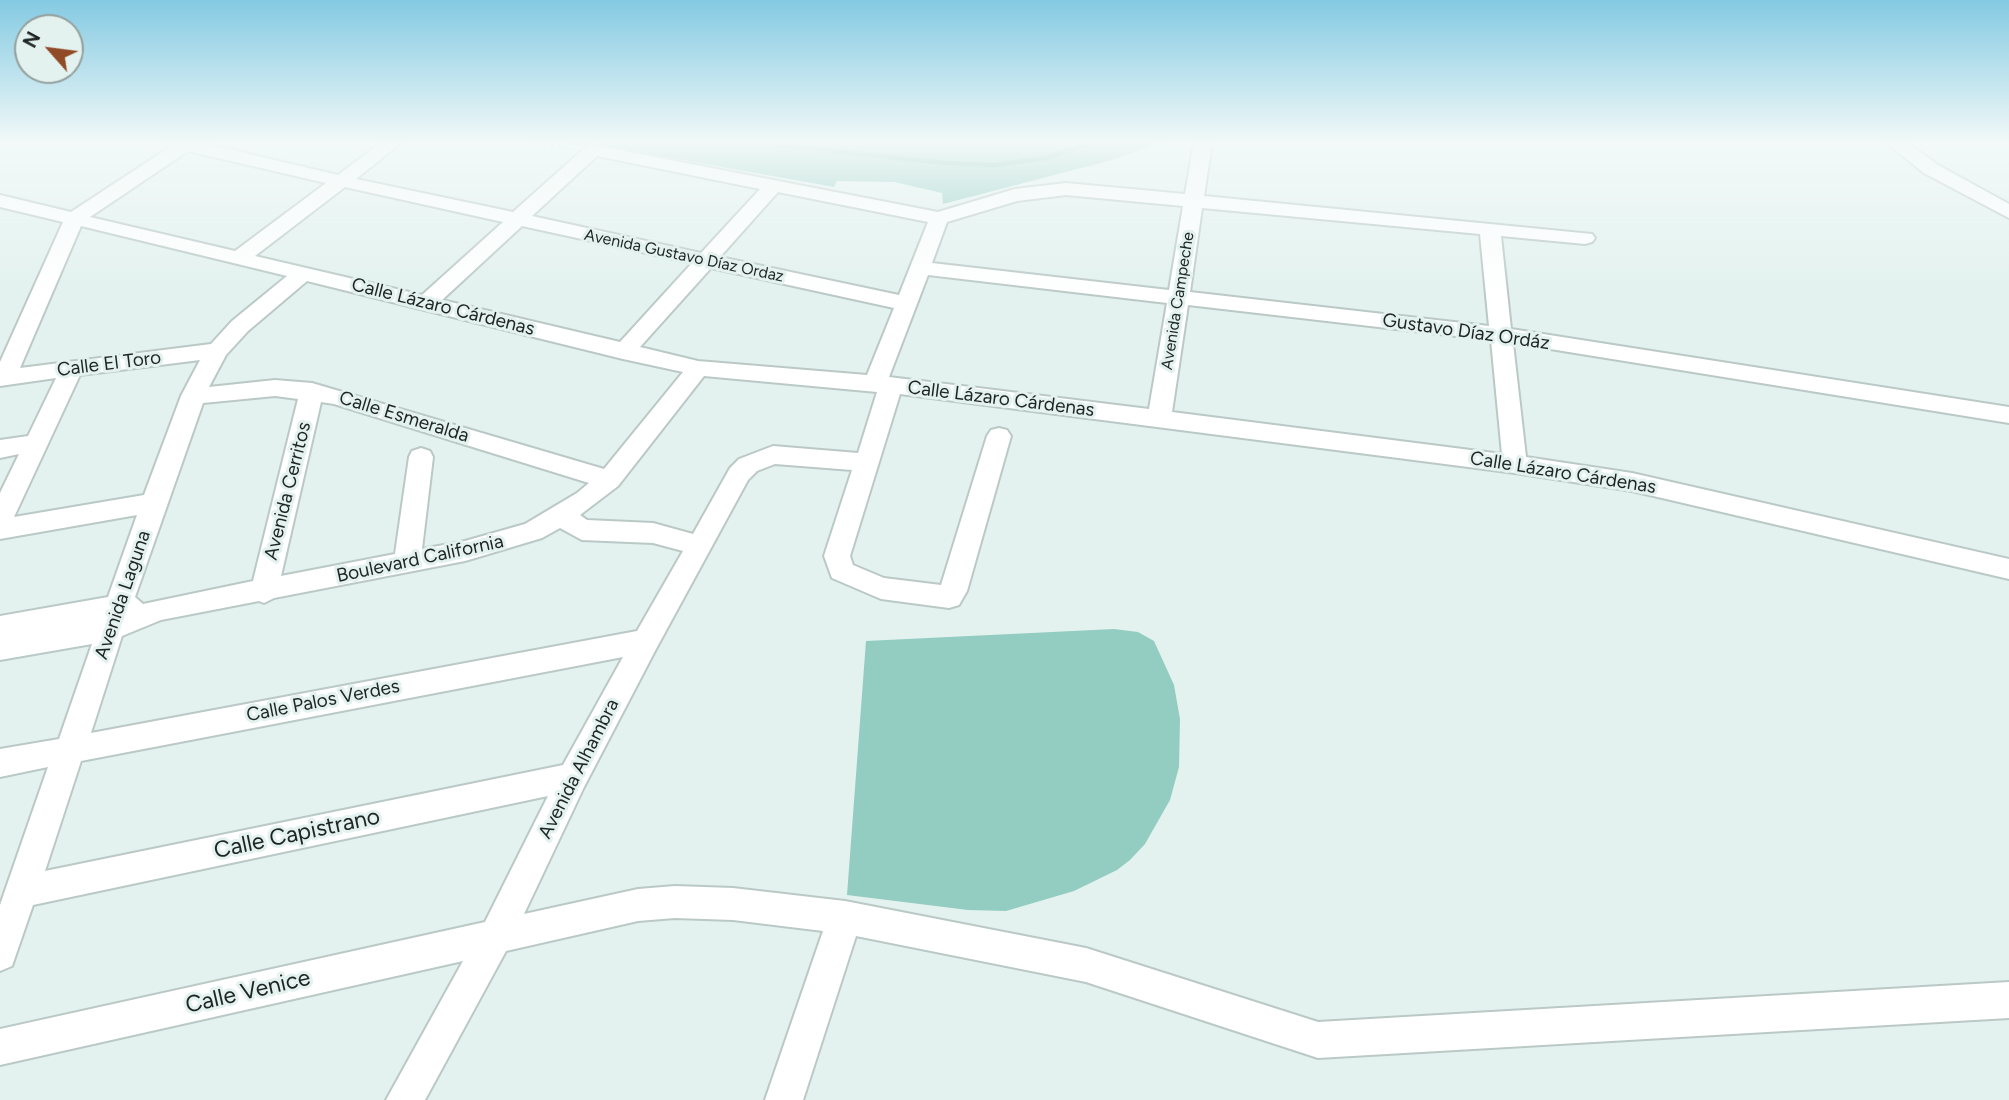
<!DOCTYPE html>
<html>
<head>
<meta charset="utf-8">
<style>
	body { margin:0 }
	#map { position:relative; width:2009px; height:1100px; overflow:hidden; background:#e3f2ef; font-family:Figtree,sans-serif }
	canvas { display:block }
	.north { position:absolute; left:14px; top:14px; width:70px; height:70px; box-sizing:border-box; background:#e3f2ef; border:2px solid #94a09d; border-radius:50%; rotate:298deg; font-size:19px; font-weight:700; line-height:28px; text-align:center; color:#1e2422 }
	.north::after { content:''; display:block; margin:auto; width:24px; height:32px; background:#914a26; clip-path:polygon(50% 0,100% 100%,50% 72%,0 100%) }
</style>
</head>
<body>
<div id="map">
<canvas width="2009" height="1100"></canvas>
<div class="north">N</div>
</div>
<script>
const c = document.querySelector('canvas').getContext('2d');
c.lineJoin = 'round';
function fillPath(path, color) {
  c.fillStyle = color;
  c.fill(path, 'evenodd');
}
function poly(rows) {
  const path = new Path2D();
  for (const r of rows) {
    path.moveTo(r[0], r[1]);
    for (let i = 2; i < r.length; i += 2) path.lineTo(r[i], r[i + 1]);
  }
  return path;
}
function trace(path, color, width, dash) {
  c.strokeStyle = color;
  c.lineWidth = width;
  c.lineCap = dash ? 'butt' : 'round';
  c.setLineDash(dash || []);
  c.stroke(path);
}
function drawText(font, color, halo, rows, align = 'center') {
  c.font = font + ' Figtree,sans-serif';
  c.lineWidth = 6;
  c.setLineDash([]);
  c.textBaseline = 'middle';
  c.strokeStyle = halo;
  c.fillStyle = color;
  for (const [text, x, y, turn = 0] of rows) {
    c.save();
    c.translate(x, y);
    c.rotate((+turn || 0) * Math.PI / 180);
    c.textAlign = isNaN(turn) ? turn : align;
    if (halo) c.strokeText(text, 0, 0);
    c.fillText(text, 0, 0);
    c.restore();
  }
}
fillPath(poly([
	[547,142,1163,142,1112,160,943,204,942,193,894,182,837,181,834,187,649,154],
	[1114,629,1138,632,1154,641,1174,685,1180,719,1179,767,1170,800,1145,844,1130,860,1117,870,1074,891,1006,911,968,910,847,895,866,641]
]), '#93ccc1');
trace(poly([
	[749,142,946,163,994,165,1045,158,1095,142]
]), '#6cafa3', 4.5);
const minor = poly([
	[164,142,198,142,338,175,382,142,402,142,356,179,513,212,587,146,593,145,938,212,1015,189,1066,183,1185,194,1194,142,1212,142,1204,196,1592,234,1595,238,1592,242,1585,244,1501,236,1511,329,2009,407,2009,423,1513,343,1526,457,1632,473,2009,559,2009,579,1632,491,1515,473,900,394,850,556,853,565,884,578,941,585,987,436,991,430,999,428,1007,430,1011,436,967,591,959,605,949,608,881,599,832,578,824,556,852,470,775,464,757,471,748,480,656,649,584,787,524,914,638,889,675,886,733,888,845,901,1086,948,1318,1022,2009,982,2009,1018,1318,1058,1086,982,856,936,803,1100,765,1100,823,931,733,920,675,918,638,921,506,951,425,1100,386,1100,463,961,0,1065,0,1029,485,922,548,796,33,905,12,966,0,971,0,905,48,767,0,777,0,749,59,739,92,644,0,660,0,616,108,597,137,515,0,539,0,493,19,454,0,458,0,440,28,436,56,378,0,386,0,362,63,222,0,207,0,195,71,212,170,147,164,142],
	[188,151,326,183,235,251,90,217,188,151],
	[597,156,760,189,701,253,532,216,597,156],
	[345,187,503,222,422,295,255,256,345,187],
	[778,192,928,222,899,295,720,257,778,192],
	[1066,195,1183,206,1169,290,932,263,947,222,1017,201,1066,195],
	[1202,208,1480,234,1489,326,1190,292,1202,208],
	[81,226,287,276,232,321,211,344,20,368,81,226],
	[522,226,692,263,620,342,442,300,522,226],
	[711,268,894,308,867,375,698,361,640,347,711,268],
	[928,275,1167,303,1149,409,889,377,928,275],
	[307,281,623,359,683,372,604,469,312,383,275,380,209,387,226,355,248,331,307,281],
	[1188,305,1491,340,1502,454,1172,412,1188,305],
	[200,360,181,396,144,495,14,517,80,375,200,360],
	[704,376,877,392,858,453,773,446,739,459,730,468,693,534,653,523,587,520,580,515,618,486,704,376],
	[275,396,298,399,253,581,143,604,135,597,203,403,275,396],
	[321,402,334,404,589,483,577,493,525,524,465,541,422,549,433,457,430,451,421,448,412,451,409,457,395,554,281,576,321,402],
	[560,528,582,540,653,543,683,551,637,631,91,733,122,636,161,620,259,601,264,603,274,598,465,561,542,538,560,528],
	[623,657,563,765,45,871,81,761,623,657],
	[1885,142,1906,142,1938,165,2009,204,2009,218,1924,173,1885,142]
]);
trace(minor, '#bbc9c6', 4);
trace(poly([
	[530,142,570,147]
]), '#96a19f', 2.5, [2.5, 4.5]);
fillPath(minor, '#fff');
const sky = c.createLinearGradient(0, 0, 0, 296);
sky.addColorStop(0, '#84cae2');
sky.addColorStop(0.48, '#f2f9f8');
sky.addColorStop(1, '#f2f9f800');
c.fillStyle = sky;
c.fillRect(0, 0, 2009, 296);
drawText('16px', '#1e2422', '#e3f2ef', [
	["Avenida Gustavo Díaz Ordaz",684,256,12],
	["Avenida Campeche",1178,301,-81]
]);
drawText('19px', '#1e2422', '#e3f2ef', [
	["Calle Lázaro Cárdenas",443,307,14],
	["Gustavo Díaz Ordáz",1466,332,8],
	["Calle El Toro",109,364,-7],
	["Calle Lázaro Cárdenas",1001,399,7],
	["Calle Esmeralda",404,417,17],
	["Calle Lázaro Cárdenas",1563,473,9],
	["Avenida Cerritos",288,491,-76],
	["Boulevard California",420,559,-12],
	["Avenida Laguna",123,595,-71],
	["Calle Palos Verdes",323,701,-11],
	["Avenida Alhambra",579,769,-63]
]);
drawText('23px', '#1e2422', '#e3f2ef', [
	["Calle Capistrano",297,834,-12],
	["Calle Venice",248,992,-13]
]);
</script>
</body>
</html>
